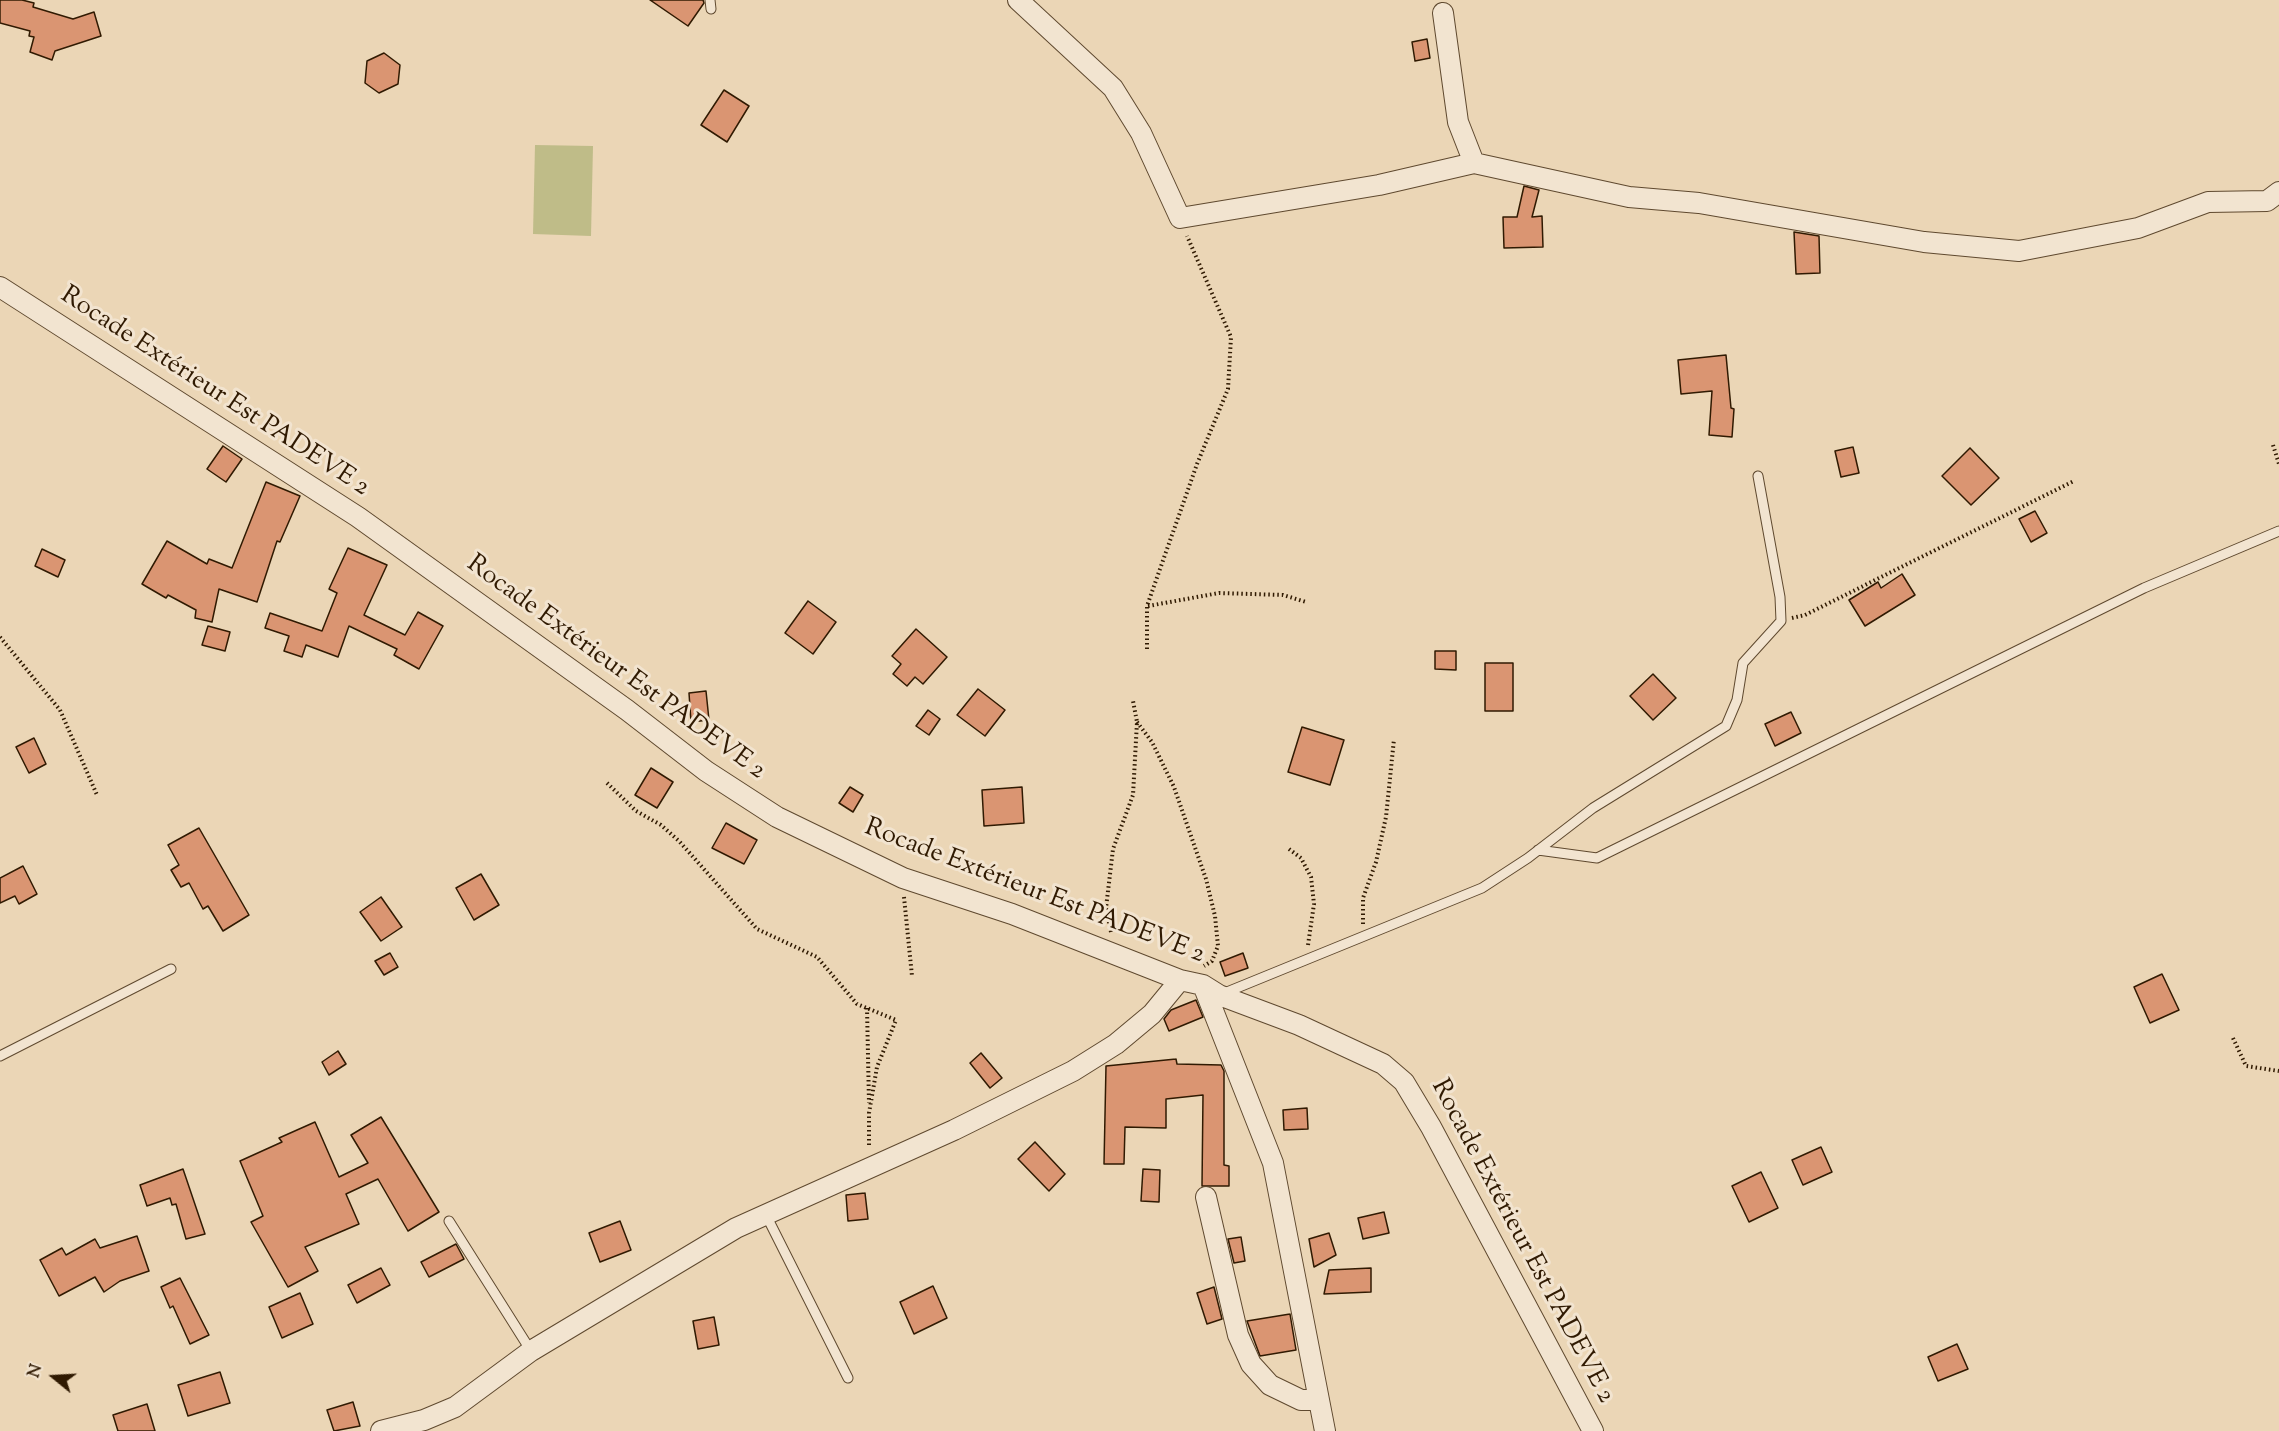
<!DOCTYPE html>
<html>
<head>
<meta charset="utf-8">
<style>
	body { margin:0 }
	#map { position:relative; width:2279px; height:1431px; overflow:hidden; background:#ebd6b6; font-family:"Sorts Mill Goudy",serif }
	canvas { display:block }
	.north { position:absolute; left:24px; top:1347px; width:60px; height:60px; -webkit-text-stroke:4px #f2e4d0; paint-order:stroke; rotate:288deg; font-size:16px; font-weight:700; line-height:24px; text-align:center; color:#301a02 }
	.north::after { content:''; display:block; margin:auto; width:21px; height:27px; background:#301a02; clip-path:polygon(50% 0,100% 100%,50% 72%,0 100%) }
</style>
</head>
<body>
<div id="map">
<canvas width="2279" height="1431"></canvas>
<div class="north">N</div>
</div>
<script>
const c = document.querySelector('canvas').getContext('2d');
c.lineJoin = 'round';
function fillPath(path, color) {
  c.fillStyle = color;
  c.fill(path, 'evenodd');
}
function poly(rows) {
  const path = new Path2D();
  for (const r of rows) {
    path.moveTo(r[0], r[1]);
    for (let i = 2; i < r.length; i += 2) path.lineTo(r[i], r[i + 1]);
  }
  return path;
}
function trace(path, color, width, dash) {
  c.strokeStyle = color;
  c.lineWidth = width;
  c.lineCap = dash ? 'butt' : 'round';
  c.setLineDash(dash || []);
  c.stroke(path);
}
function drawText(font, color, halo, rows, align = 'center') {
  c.font = font + ' "Sorts Mill Goudy",serif';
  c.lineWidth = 6;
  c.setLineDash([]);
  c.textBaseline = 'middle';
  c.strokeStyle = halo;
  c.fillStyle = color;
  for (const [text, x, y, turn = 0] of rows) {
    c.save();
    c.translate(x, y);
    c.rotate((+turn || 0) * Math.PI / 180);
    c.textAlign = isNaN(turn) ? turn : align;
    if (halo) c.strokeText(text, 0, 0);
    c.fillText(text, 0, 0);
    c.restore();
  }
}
fillPath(poly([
	[535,145,593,146,591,236,533,234]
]), '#bfbc88');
const building = poly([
	[0,0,22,0,34,3,33,7,73,19,94,12,101,36,55,51,52,60,30,52,34,37,29,36,30,31,0,23,0,0],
	[650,0,703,0,704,3,688,26,650,0],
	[1427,39,1430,58,1415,61,1412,42,1427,39],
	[384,53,400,65,398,84,379,93,365,83,367,61,384,53],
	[724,90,749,106,727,142,701,125,724,90],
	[1524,186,1539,190,1532,217,1542,216,1543,247,1504,248,1503,217,1517,217,1524,186],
	[1794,232,1819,236,1820,273,1796,274,1794,232],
	[1726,355,1731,408,1734,409,1732,437,1709,435,1712,391,1681,394,1678,360,1726,355],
	[223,446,242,459,226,482,207,469,223,446],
	[1853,447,1859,473,1841,477,1835,451,1853,447],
	[1970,448,1999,478,1971,505,1942,476,1970,448],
	[266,482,300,496,280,542,277,541,257,602,219,589,212,622,195,618,196,610,168,595,166,598,142,584,167,541,207,564,209,559,232,568,266,482],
	[2035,511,2047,533,2031,542,2019,519,2035,511],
	[348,548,387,565,364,615,405,635,418,612,443,626,419,669,394,655,397,649,349,626,338,657,306,645,302,657,284,651,289,636,265,628,270,613,322,631,337,593,329,589,348,548],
	[42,549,65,560,58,577,35,566,42,549],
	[1902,574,1915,595,1865,626,1849,600,1878,582,1881,588,1902,574],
	[808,601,836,622,813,654,785,633,808,601],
	[208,626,230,632,225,651,202,645,208,626],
	[916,629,947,657,923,684,915,677,907,686,893,674,901,664,892,656,916,629],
	[1435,651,1456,651,1456,670,1435,669,1435,651],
	[1485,663,1513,663,1513,711,1485,711,1485,663],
	[1653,674,1676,698,1653,720,1630,696,1653,674],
	[978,689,1005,710,985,736,957,715,978,689],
	[706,691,709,720,691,722,689,693,706,691],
	[928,710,940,719,929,735,916,726,928,710],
	[1791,712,1801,733,1775,746,1765,724,1791,712],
	[1302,727,1344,740,1330,785,1288,772,1302,727],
	[34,738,46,764,29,773,16,747,34,738],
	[651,768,673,782,657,808,635,795,651,768],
	[850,787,863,795,853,812,839,803,850,787],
	[1022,787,1024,823,984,826,982,790,1022,787],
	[726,823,757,840,744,864,712,848,726,823],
	[199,828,249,915,223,931,208,906,203,909,189,883,181,887,171,870,179,865,168,845,199,828],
	[23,866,37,894,19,904,15,896,0,903,0,878,23,866],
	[481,874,499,905,474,920,456,888,481,874],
	[381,897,402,927,381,941,360,912,381,897],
	[390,953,398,967,384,975,375,961,390,953],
	[1243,953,1248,968,1225,976,1220,962,1243,953],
	[2162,974,2179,1010,2150,1023,2134,987,2162,974],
	[1196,1000,1203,1017,1169,1031,1164,1019,1171,1010,1196,1000],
	[338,1051,346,1064,329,1075,322,1062,338,1051],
	[981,1053,1002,1078,990,1088,970,1063,981,1053],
	[1176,1059,1177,1064,1221,1065,1224,1071,1224,1165,1229,1166,1229,1186,1202,1186,1203,1095,1166,1099,1166,1128,1125,1127,1124,1164,1104,1164,1106,1066,1176,1059],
	[1307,1108,1308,1129,1284,1130,1283,1110,1307,1108],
	[381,1117,439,1212,408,1231,378,1179,346,1194,359,1224,305,1247,318,1271,288,1287,251,1222,263,1216,240,1161,282,1142,279,1138,315,1122,339,1177,368,1163,351,1135,381,1117],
	[1035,1142,1065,1174,1049,1191,1018,1159,1035,1142],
	[1821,1147,1832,1172,1803,1185,1792,1160,1821,1147],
	[183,1169,205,1234,186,1239,176,1204,172,1205,170,1198,147,1206,140,1185,183,1169],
	[1143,1169,1160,1170,1159,1202,1141,1201,1143,1169],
	[1761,1172,1778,1208,1749,1222,1732,1186,1761,1172],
	[865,1193,868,1219,848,1221,846,1195,865,1193],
	[1384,1212,1389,1233,1363,1239,1358,1218,1384,1212],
	[620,1221,631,1250,600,1262,589,1233,620,1221],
	[1329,1233,1336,1255,1314,1267,1309,1239,1329,1233],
	[137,1236,149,1271,120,1281,104,1292,95,1277,59,1296,40,1260,62,1248,66,1255,95,1239,100,1248,137,1236],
	[1241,1237,1245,1261,1234,1263,1228,1239,1241,1237],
	[456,1244,464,1259,429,1277,421,1262,456,1244],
	[381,1268,390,1285,357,1303,348,1285,381,1268],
	[1371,1268,1371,1292,1324,1294,1329,1270,1371,1268],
	[180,1278,209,1335,190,1344,173,1306,170,1308,161,1287,180,1278],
	[933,1286,947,1318,914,1334,900,1302,933,1286],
	[1214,1287,1222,1319,1207,1324,1197,1293,1214,1287],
	[300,1293,313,1324,282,1338,269,1307,300,1293],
	[1290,1314,1296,1350,1260,1356,1247,1321,1290,1314],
	[714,1317,719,1345,698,1349,693,1321,714,1317],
	[1957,1344,1968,1369,1938,1381,1928,1357,1957,1344],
	[220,1372,230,1403,188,1416,178,1385,220,1372],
	[353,1402,360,1426,334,1431,327,1410,353,1402],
	[147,1404,155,1431,118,1431,113,1415,147,1404]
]);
fillPath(building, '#da9572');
trace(building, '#301a02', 1.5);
const service = poly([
	[710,0,711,9],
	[1538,850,1597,858,2144,588,2279,531],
	[1222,994,1482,888,1528,858,1593,808,1726,726,1737,700,1743,663,1781,621,1780,597,1758,476],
	[0,1056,171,969],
	[766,1215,848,1378],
	[449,1221,531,1351]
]);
const minor = poly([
	[1018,0,1113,88,1141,133,1180,218,1379,185,1474,163,1629,197,1699,203,1924,242,2019,251,2138,228,2208,202,2267,201,2279,192],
	[1443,13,1458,122,1474,163],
	[0,287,358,517,627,710,706,771,777,817,903,878,1012,914,1180,980,1203,985,1219,995,1299,1025,1383,1064,1404,1082,1431,1127,1593,1431],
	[1203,985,1273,1163,1325,1431],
	[1206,1197,1238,1335,1251,1364,1270,1385,1301,1400,1319,1400],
	[381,1431,424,1420,455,1407,531,1351,736,1228,954,1130,1073,1071,1116,1044,1152,1014,1180,980]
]);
trace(service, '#5f492f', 11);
trace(minor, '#5f492f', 22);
trace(poly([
	[2273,445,2279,464],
	[1148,606,1219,593,1283,595,1306,602],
	[1792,618,1805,615,2074,481],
	[0,637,60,710,97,795],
	[1147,649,1147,606,1197,464,1228,389,1231,337,1187,236],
	[1137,722,1152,742,1174,787,1206,879,1215,916,1218,946,1212,961,1204,966],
	[607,783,636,811,661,825,679,841,757,929,817,957,857,1004,896,1020,877,1067,869,1113,869,1147],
	[1289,849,1301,858,1311,877,1314,904,1308,945],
	[904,897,912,976],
	[1363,924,1363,898,1376,862,1386,817,1394,739],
	[1111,932,1106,908,1113,849,1133,795,1137,722,1133,701],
	[867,1008,869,1103],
	[2233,1038,2246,1066,2279,1071]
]), '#301a02', 4, [1.5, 3]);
trace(service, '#f2e4d0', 9);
trace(minor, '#f2e4d0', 20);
drawText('26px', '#301a02', '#f2e4d0', [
	["Rocade Extérieur Est PADEVE 2",214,393,33],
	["Rocade Extérieur Est PADEVE 2",615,669,36],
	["Rocade Extérieur Est PADEVE 2",1034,893,21],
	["Rocade Extérieur Est PADEVE 2",1521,1242,62]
]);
</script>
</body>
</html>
